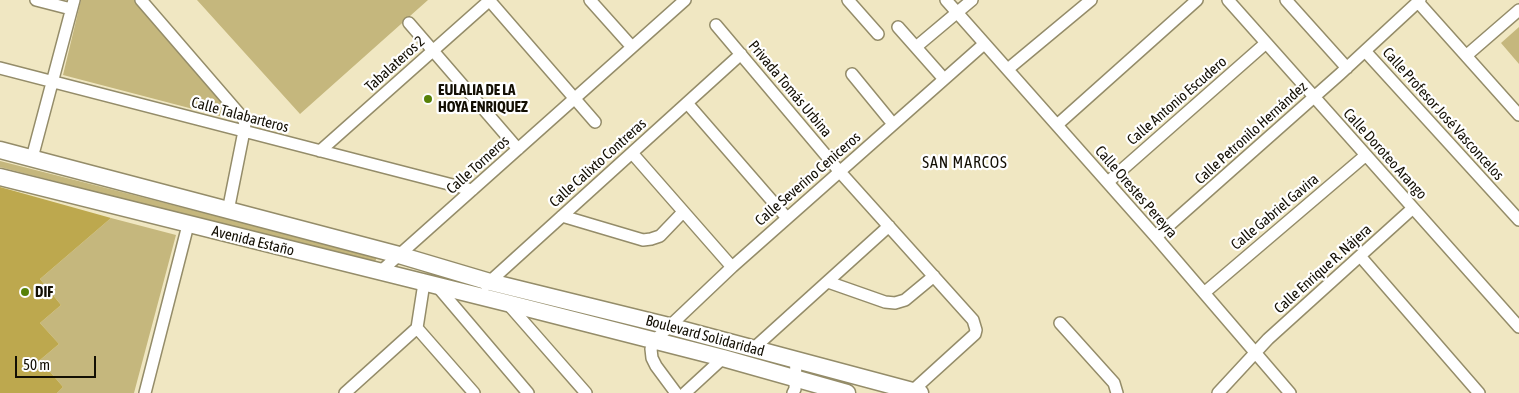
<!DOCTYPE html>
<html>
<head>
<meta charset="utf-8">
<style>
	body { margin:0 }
	#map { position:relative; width:1519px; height:393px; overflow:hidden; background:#f0e7c2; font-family:"Asap Condensed",sans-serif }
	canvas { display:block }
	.scale { position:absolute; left:15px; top:356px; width:81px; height:22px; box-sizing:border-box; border:2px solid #130f04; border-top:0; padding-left:6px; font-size:15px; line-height:18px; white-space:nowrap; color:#130f04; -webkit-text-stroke:4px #fff; paint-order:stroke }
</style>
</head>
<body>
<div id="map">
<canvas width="1519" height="393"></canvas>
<div class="scale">50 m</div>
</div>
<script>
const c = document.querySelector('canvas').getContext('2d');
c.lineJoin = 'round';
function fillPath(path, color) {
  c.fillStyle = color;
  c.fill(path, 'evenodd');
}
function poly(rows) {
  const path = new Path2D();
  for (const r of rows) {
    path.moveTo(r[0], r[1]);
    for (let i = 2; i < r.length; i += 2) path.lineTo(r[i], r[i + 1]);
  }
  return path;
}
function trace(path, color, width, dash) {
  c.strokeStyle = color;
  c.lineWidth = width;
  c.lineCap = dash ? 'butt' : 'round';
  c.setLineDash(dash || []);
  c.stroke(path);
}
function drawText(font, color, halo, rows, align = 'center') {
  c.font = font + ' "Asap Condensed",sans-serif';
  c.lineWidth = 4.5;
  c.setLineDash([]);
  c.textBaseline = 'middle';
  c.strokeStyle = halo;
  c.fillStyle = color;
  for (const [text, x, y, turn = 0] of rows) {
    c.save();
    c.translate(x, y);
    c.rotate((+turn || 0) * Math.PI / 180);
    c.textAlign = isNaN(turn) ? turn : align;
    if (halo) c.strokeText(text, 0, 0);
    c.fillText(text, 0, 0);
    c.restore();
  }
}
fillPath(poly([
	[81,0,134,0,239,121,63,75],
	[197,0,428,0,300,114],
	[1519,27,1519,64,1501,43],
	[0,161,377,257,374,264,0,167],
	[111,218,176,235,134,393,57,393,63,387,40,360,59,344,40,323,61,305,40,279]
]), '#c5b77d');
fillPath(poly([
	[0,187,111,218,40,279,61,305,40,323,59,344,40,360,63,387,57,393,0,393]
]), '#bda84e');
const minor = poly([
	[36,0,71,9],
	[141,0,243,118,245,124,244,131,228,211],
	[489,0,595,122],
	[590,0,632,47],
	[848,0,878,34],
	[946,0,1156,237,1290,393],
	[1228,0,1519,327],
	[1286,0,1347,68],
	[1418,2,1519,115],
	[409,23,518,149],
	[716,25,840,172,973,320,976,330,975,334,910,393],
	[898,27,944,79],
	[916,47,972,0],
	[1365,51,1519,220],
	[1467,55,1519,10],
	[0,68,472,190],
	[1008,69,1091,0],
	[852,74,893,124],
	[687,103,787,218],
	[1057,125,1197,0],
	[320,151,490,0],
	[632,153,732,267],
	[32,158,74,0],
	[1108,182,1266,43],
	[562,216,643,240,651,239,660,236,683,212],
	[1156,237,1340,74,1420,0],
	[1360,256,1479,393],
	[380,272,685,0],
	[828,282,885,302,895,303,905,300,934,276],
	[486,285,741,54],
	[437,286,528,393],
	[1204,293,1366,155],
	[508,304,586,393],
	[1060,323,1114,383,1117,393],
	[417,328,474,393],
	[754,348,889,226],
	[145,393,188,225],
	[345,393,417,328,424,283],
	[676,393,656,366,652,358,651,349,655,340,732,267,984,44],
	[685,393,723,358],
	[793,393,795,389,796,359],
	[1218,393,1268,339,1413,208]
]);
const secondary = poly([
	[0,150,399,255,490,282,669,326,920,393],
	[0,177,507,303,723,358,847,393]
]);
trace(minor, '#948c69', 14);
trace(secondary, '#948c69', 19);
trace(minor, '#fff', 11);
trace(secondary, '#fff', 16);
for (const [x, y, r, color] of [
	[428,99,5,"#578108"],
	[25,292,5,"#578108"]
]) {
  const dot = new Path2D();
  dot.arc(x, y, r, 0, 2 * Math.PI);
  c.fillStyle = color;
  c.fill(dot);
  trace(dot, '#fff', 2);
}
drawText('15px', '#130f04', '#fff', [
	["Tabalateros 2",395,64,-42],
	["Privada Tomás Urbina",790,89,50],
	["Calle Antonio Escudero",1177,101,-41],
	["Calle Profesor José Vasconcelos",1443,114,48],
	["Calle Talabarteros",240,115,15],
	["Calle Petronilo Hernández",1251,133,-42],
	["Calle Doroteo Arango",1385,154,48],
	["Calle Calixto Contreras",598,163,-42],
	["Calle Torneros",478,165,-42],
	["Calle Severino Ceniceros",808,179,-41],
	["Calle Orestes Pereyra",1136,192,49],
	["Calle Gabriel Gavira",1275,212,-40],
	["Avenida Estaño",253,241,14],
	["Calle Enrique R. Nájera",1323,269,-42],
	["Boulevard Solidaridad",705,336,15]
]);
drawText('bold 15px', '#130f04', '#fff', [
	["EULALIA DE LA",438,90],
	["HOYA ENRIQUEZ",438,107],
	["DIF",35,292]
], 'left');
c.letterSpacing = '1px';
drawText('16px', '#130f04', '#fff', [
	["SAN MARCOS",965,163]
]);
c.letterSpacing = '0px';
</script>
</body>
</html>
